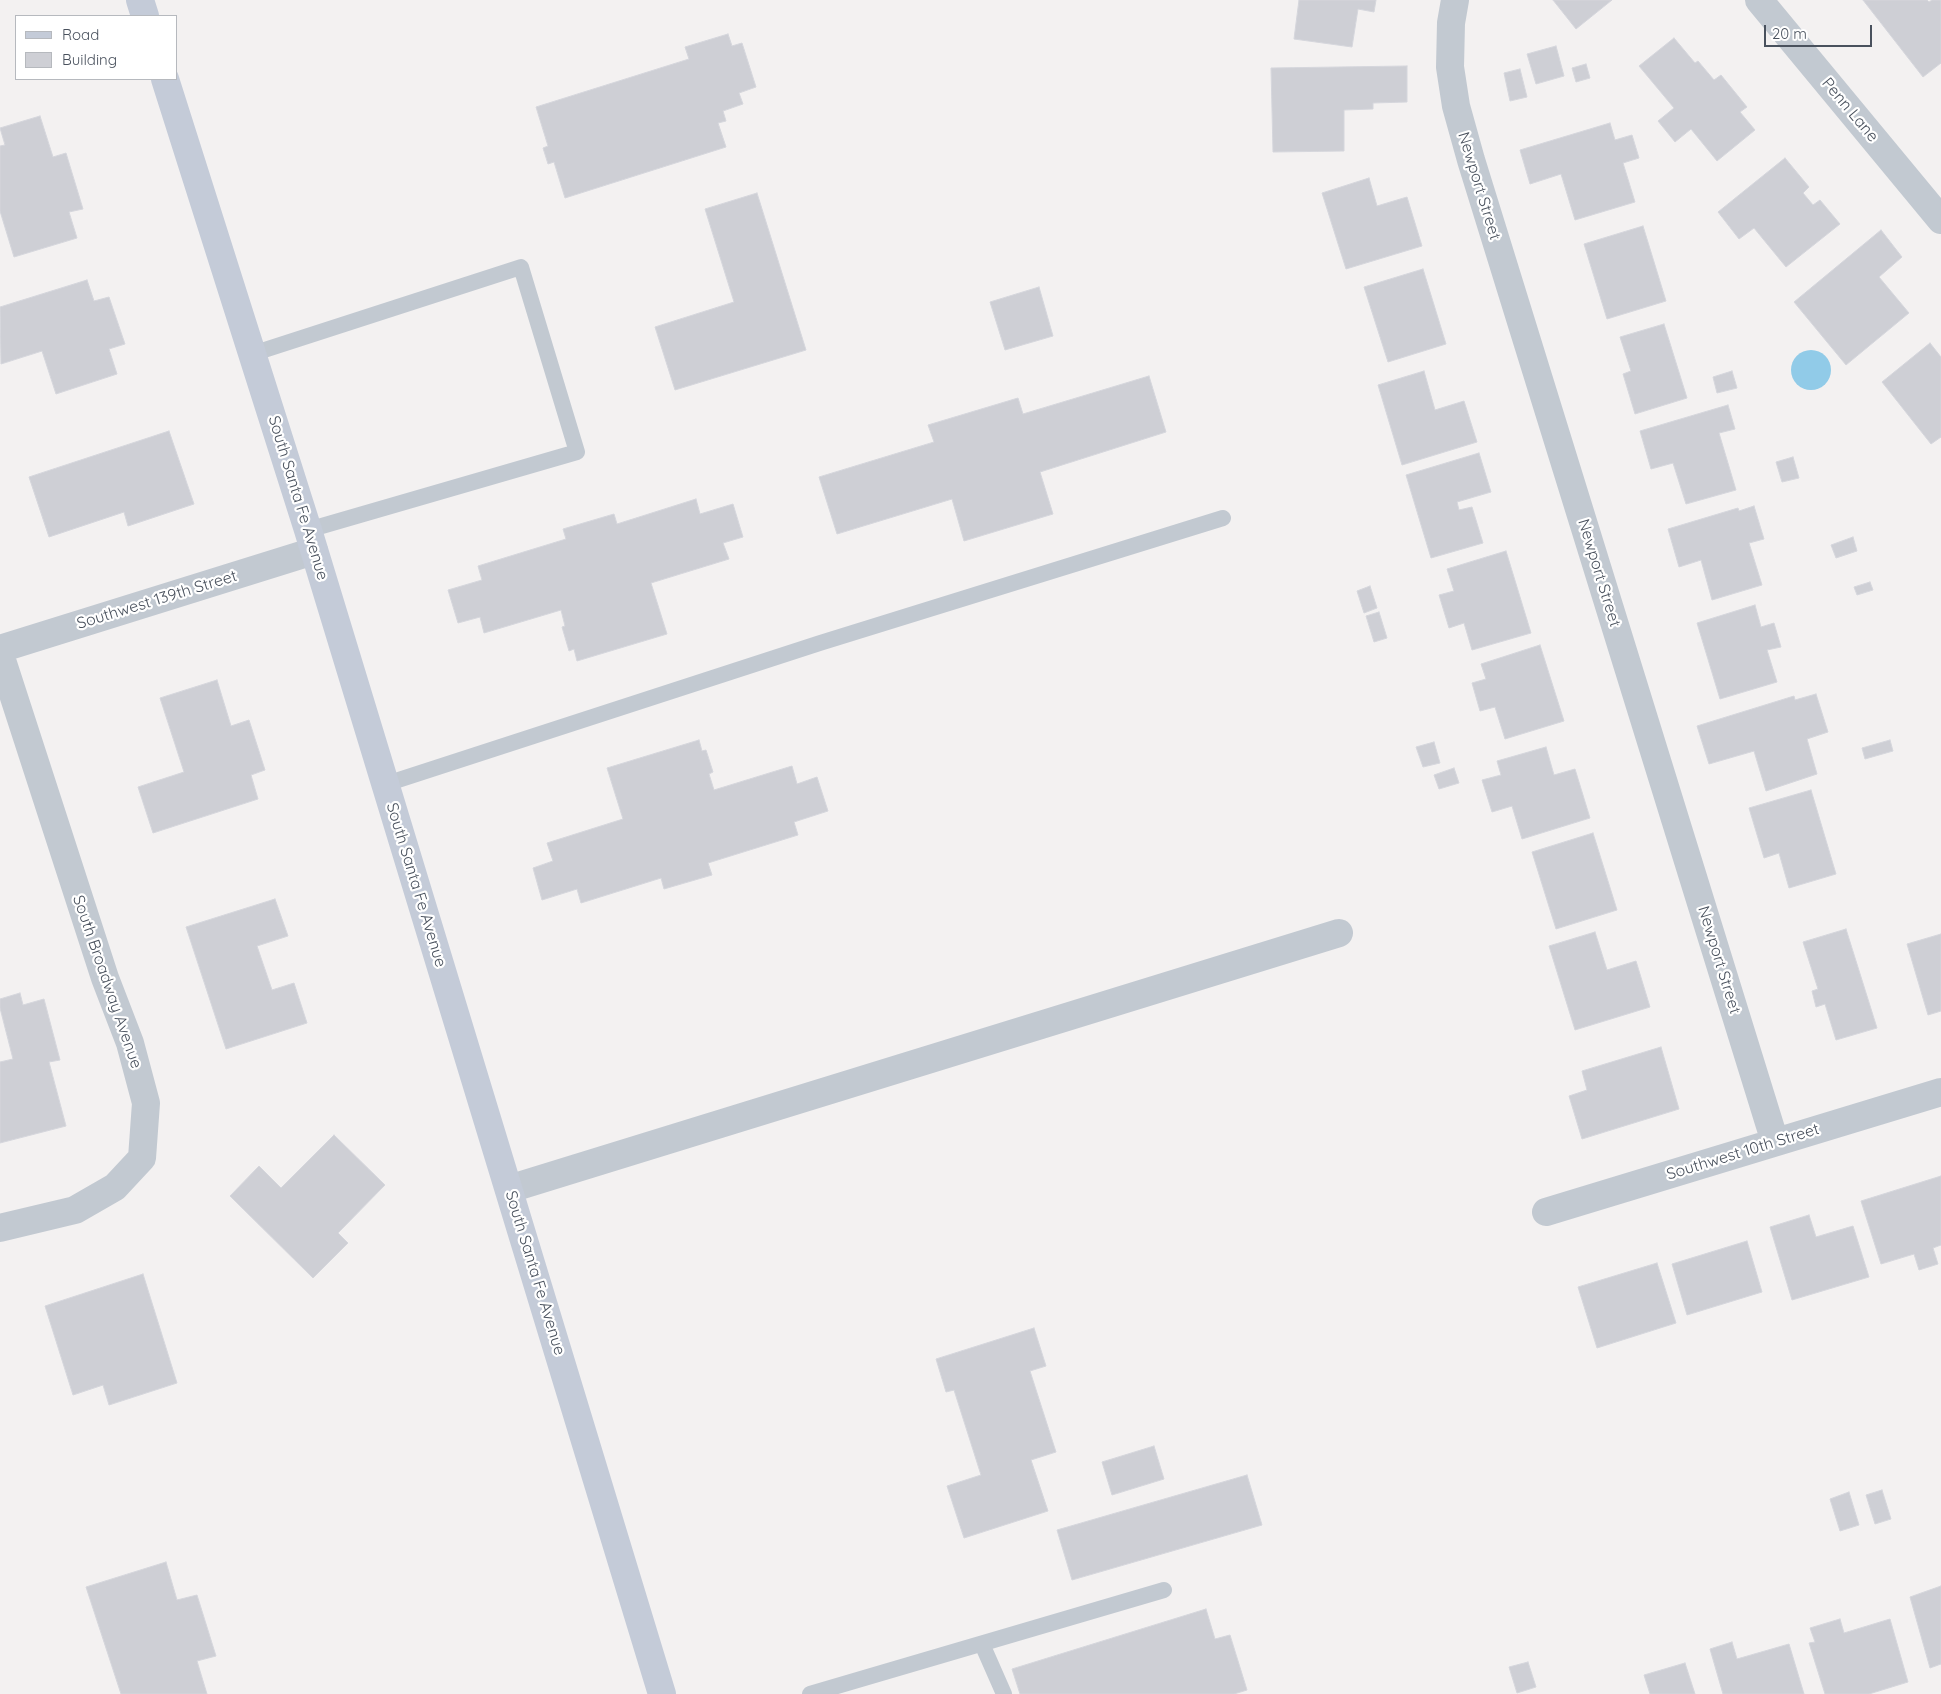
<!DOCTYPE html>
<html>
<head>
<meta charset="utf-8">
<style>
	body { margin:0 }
	#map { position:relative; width:1941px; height:1694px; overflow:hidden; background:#f3f1f1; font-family:Quicksand,sans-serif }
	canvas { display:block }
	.legend { position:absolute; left:15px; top:15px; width:162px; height:65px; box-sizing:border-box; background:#fff; border:1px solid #b6b9be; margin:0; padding:6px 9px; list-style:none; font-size:15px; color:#49515d }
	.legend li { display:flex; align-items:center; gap:10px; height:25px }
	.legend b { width:25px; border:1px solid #b6b9be }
	.scale { position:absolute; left:1764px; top:25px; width:108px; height:22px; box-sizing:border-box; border:2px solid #49515d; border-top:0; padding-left:6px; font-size:15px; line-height:18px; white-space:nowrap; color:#49515d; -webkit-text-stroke:4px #fff; paint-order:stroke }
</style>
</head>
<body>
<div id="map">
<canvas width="1941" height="1694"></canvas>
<ul class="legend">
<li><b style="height:6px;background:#c4cbd8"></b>Road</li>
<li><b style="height:14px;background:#cecfd5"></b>Building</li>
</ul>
<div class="scale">20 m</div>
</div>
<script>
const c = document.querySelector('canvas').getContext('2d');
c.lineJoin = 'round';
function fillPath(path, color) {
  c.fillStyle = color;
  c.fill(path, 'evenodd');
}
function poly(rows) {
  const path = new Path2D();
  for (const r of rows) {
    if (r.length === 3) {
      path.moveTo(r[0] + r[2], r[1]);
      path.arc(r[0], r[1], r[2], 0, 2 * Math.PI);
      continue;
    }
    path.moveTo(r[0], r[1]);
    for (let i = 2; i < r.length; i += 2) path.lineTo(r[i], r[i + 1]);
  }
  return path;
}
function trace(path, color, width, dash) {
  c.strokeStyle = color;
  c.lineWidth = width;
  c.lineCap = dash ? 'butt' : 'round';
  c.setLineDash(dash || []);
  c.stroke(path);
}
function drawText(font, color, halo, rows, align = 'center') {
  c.font = font + ' Quicksand,sans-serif';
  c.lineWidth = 4.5;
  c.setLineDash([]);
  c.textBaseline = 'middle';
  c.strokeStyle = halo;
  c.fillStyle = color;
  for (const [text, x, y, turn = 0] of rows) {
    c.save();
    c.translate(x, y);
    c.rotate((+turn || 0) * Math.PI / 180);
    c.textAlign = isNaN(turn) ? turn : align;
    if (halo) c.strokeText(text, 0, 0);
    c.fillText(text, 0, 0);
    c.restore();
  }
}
fillPath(poly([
	[1811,370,20]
]), '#91cbe8');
const building = poly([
	[1299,0,1376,0,1374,12,1358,9,1352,47,1294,39,1299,0],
	[1553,0,1612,0,1576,29,1553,0],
	[1863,0,1927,0,1929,2,1932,0,1941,0,1941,63,1923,77,1863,0],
	[728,34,732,46,742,43,756,87,739,93,743,104,723,111,726,121,718,123,726,147,565,198,554,162,548,164,543,148,548,146,536,107,689,59,685,47,728,34],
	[1674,38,1695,63,1698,61,1714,80,1721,75,1747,107,1740,112,1755,130,1717,161,1691,129,1675,142,1658,121,1674,108,1639,66,1674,38],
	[1556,46,1564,76,1536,84,1527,54,1556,46],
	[1586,64,1590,78,1576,82,1572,68,1586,64],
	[1407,66,1407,102,1373,103,1373,109,1344,110,1344,151,1273,152,1271,68,1407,66],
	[1520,69,1527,97,1510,101,1504,73,1520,69],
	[40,116,53,157,66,153,83,209,69,212,77,238,14,257,0,211,0,146,5,145,0,128,40,116],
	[1610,123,1615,140,1632,135,1639,158,1623,163,1635,202,1575,220,1561,174,1530,184,1520,150,1610,123],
	[1785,158,1809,187,1803,193,1813,205,1820,200,1840,224,1786,267,1754,228,1739,239,1718,212,1785,158],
	[1369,178,1377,206,1407,197,1422,246,1346,269,1322,193,1369,178],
	[757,193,806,350,675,390,655,327,734,302,705,209,757,193],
	[1643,226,1666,301,1607,319,1584,244,1643,226],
	[1881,230,1902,257,1879,277,1909,313,1846,365,1794,302,1881,230],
	[1423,269,1446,344,1388,362,1364,287,1423,269],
	[87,280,94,301,109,297,125,344,109,349,117,374,56,394,42,351,1,364,0,307,87,280],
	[1039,287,1053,336,1005,350,990,302,1039,287],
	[1664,324,1687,398,1635,414,1623,374,1631,371,1620,337,1664,324],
	[1930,343,1941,357,1941,437,1931,444,1882,382,1930,343],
	[1424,371,1435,410,1464,401,1477,442,1402,465,1378,385,1424,371],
	[1732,371,1737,388,1717,393,1713,377,1732,371],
	[1149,376,1166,432,1040,472,1053,514,964,541,952,499,837,534,819,477,934,442,928,425,1018,398,1023,414,1149,376],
	[1728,405,1735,429,1719,433,1736,490,1686,504,1673,463,1651,469,1640,431,1728,405],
	[169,431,194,504,128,526,124,512,49,537,29,477,169,431],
	[1479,453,1491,492,1457,502,1459,510,1472,507,1483,543,1431,558,1406,475,1479,453],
	[1793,457,1799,478,1782,482,1776,462,1793,457],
	[696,499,700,514,733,504,743,537,723,543,729,559,651,583,667,634,577,661,574,649,569,651,562,627,565,626,561,610,484,633,480,617,458,623,448,590,482,580,478,566,566,539,563,529,614,514,617,524,696,499],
	[1754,506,1764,539,1749,543,1762,585,1712,600,1701,560,1679,567,1668,529,1738,508,1739,511,1754,506],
	[1853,537,1857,551,1836,558,1831,545,1853,537],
	[1506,551,1531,633,1472,650,1464,623,1449,628,1439,595,1454,591,1447,569,1506,551],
	[1870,582,1873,590,1857,595,1854,587,1870,582],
	[1370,586,1377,608,1364,613,1357,591,1370,586],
	[1755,605,1761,627,1774,623,1781,647,1767,650,1777,682,1720,699,1697,623,1755,605],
	[1379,612,1387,638,1374,642,1366,616,1379,612],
	[1540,645,1564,721,1505,739,1495,707,1480,711,1472,683,1486,679,1481,664,1540,645],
	[217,680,231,726,249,720,265,770,251,775,258,799,153,833,138,787,184,772,160,698,217,680],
	[1816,694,1828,732,1807,739,1817,774,1766,791,1754,751,1709,764,1697,726,1794,696,1795,700,1816,694],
	[699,740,702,751,706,750,713,772,709,774,714,790,792,766,797,784,817,777,828,811,794,822,798,835,708,863,712,875,664,889,661,878,581,903,577,889,542,900,533,868,553,861,547,843,623,819,607,768,699,740],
	[1890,740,1893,751,1865,759,1862,748,1890,740],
	[1434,742,1440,763,1423,767,1416,747,1434,742],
	[1546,747,1554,775,1575,769,1590,818,1522,839,1512,806,1492,812,1482,780,1501,775,1497,761,1546,747],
	[1454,768,1459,783,1439,789,1434,775,1454,768],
	[1811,790,1836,874,1789,888,1779,853,1764,858,1749,808,1811,790],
	[1593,833,1617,910,1556,929,1532,852,1593,833],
	[275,899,288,936,257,946,272,990,294,983,307,1023,226,1049,186,927,275,899],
	[1846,929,1877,1028,1836,1040,1825,1004,1816,1007,1812,991,1818,989,1803,942,1846,929],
	[1595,932,1607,970,1636,961,1650,1007,1575,1030,1549,946,1595,932],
	[1941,934,1941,1011,1928,1015,1907,944,1941,934],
	[20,993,23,1005,44,999,60,1060,49,1062,66,1126,0,1143,0,1062,13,1059,0,1008,0,999,20,993],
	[1661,1047,1679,1109,1582,1139,1569,1096,1587,1090,1582,1071,1661,1047],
	[334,1135,385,1185,338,1233,348,1243,313,1278,230,1196,259,1166,281,1188,334,1135],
	[1941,1176,1941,1245,1933,1248,1938,1264,1919,1270,1914,1254,1881,1264,1861,1201,1941,1176],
	[1809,1215,1816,1237,1853,1226,1869,1277,1792,1300,1770,1227,1809,1215],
	[1747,1241,1762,1292,1687,1315,1672,1264,1747,1241],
	[1657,1263,1676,1323,1597,1348,1578,1287,1657,1263],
	[143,1274,177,1383,109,1405,103,1385,73,1395,45,1306,143,1274],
	[1034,1328,1046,1366,1030,1371,1056,1452,1031,1460,1048,1511,964,1538,947,1486,981,1475,954,1390,946,1392,936,1359,1034,1328],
	[1154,1446,1164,1479,1112,1495,1102,1462,1154,1446],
	[1247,1475,1262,1525,1072,1580,1057,1530,1247,1475],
	[1882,1490,1891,1519,1875,1524,1866,1495,1882,1490],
	[1849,1492,1859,1525,1840,1531,1830,1499,1849,1492],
	[166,1562,177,1600,197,1595,216,1656,197,1661,207,1694,121,1694,86,1587,166,1562],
	[1941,1586,1941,1664,1930,1668,1910,1597,1941,1586],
	[1206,1609,1215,1639,1230,1635,1247,1690,1234,1694,1020,1694,1012,1669,1206,1609],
	[1840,1619,1844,1633,1890,1619,1908,1682,1869,1694,1825,1694,1809,1643,1815,1642,1810,1628,1840,1619],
	[1732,1642,1737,1659,1789,1644,1804,1694,1723,1694,1710,1649,1732,1642],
	[1528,1662,1536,1687,1517,1693,1509,1667,1528,1662],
	[1685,1663,1695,1694,1650,1694,1644,1675,1685,1663]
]);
fillPath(building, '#cecfd5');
trace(building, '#d5d6dc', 1);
trace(poly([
	[252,354,521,267,577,452,308,530],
	[386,784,820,643,1223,518],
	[982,1644,1004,1694],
	[810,1694,1164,1590]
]), '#c2c9d1', 16);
trace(poly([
	[1455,0,1451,23,1450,67,1456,106,1471,160,1775,1142],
	[1759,0,1941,220],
	[0,649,314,551],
	[0,654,105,978,130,1043,146,1103,142,1158,115,1187,75,1210,0,1228],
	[509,1189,1339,933],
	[1546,1212,1941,1092]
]), '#c2c9d1', 28);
trace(poly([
	[140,0,145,16],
	[165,79,308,530,662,1694]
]), '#c4cbd8', 28);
drawText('16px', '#49515d', '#fff', [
	["Penn Lane",1850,110,50],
	["Newport Street",1479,186,73],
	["South Santa Fe Avenue",298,498,73],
	["Newport Street",1599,573,73],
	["Southwest 139th Street",157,600,-17],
	["South Santa Fe Avenue",416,885,73],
	["Newport Street",1719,960,73],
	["South Broadway Avenue",107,982,71],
	["Southwest 10th Street",1743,1152,-17],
	["South Santa Fe Avenue",535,1273,73]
]);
</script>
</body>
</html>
